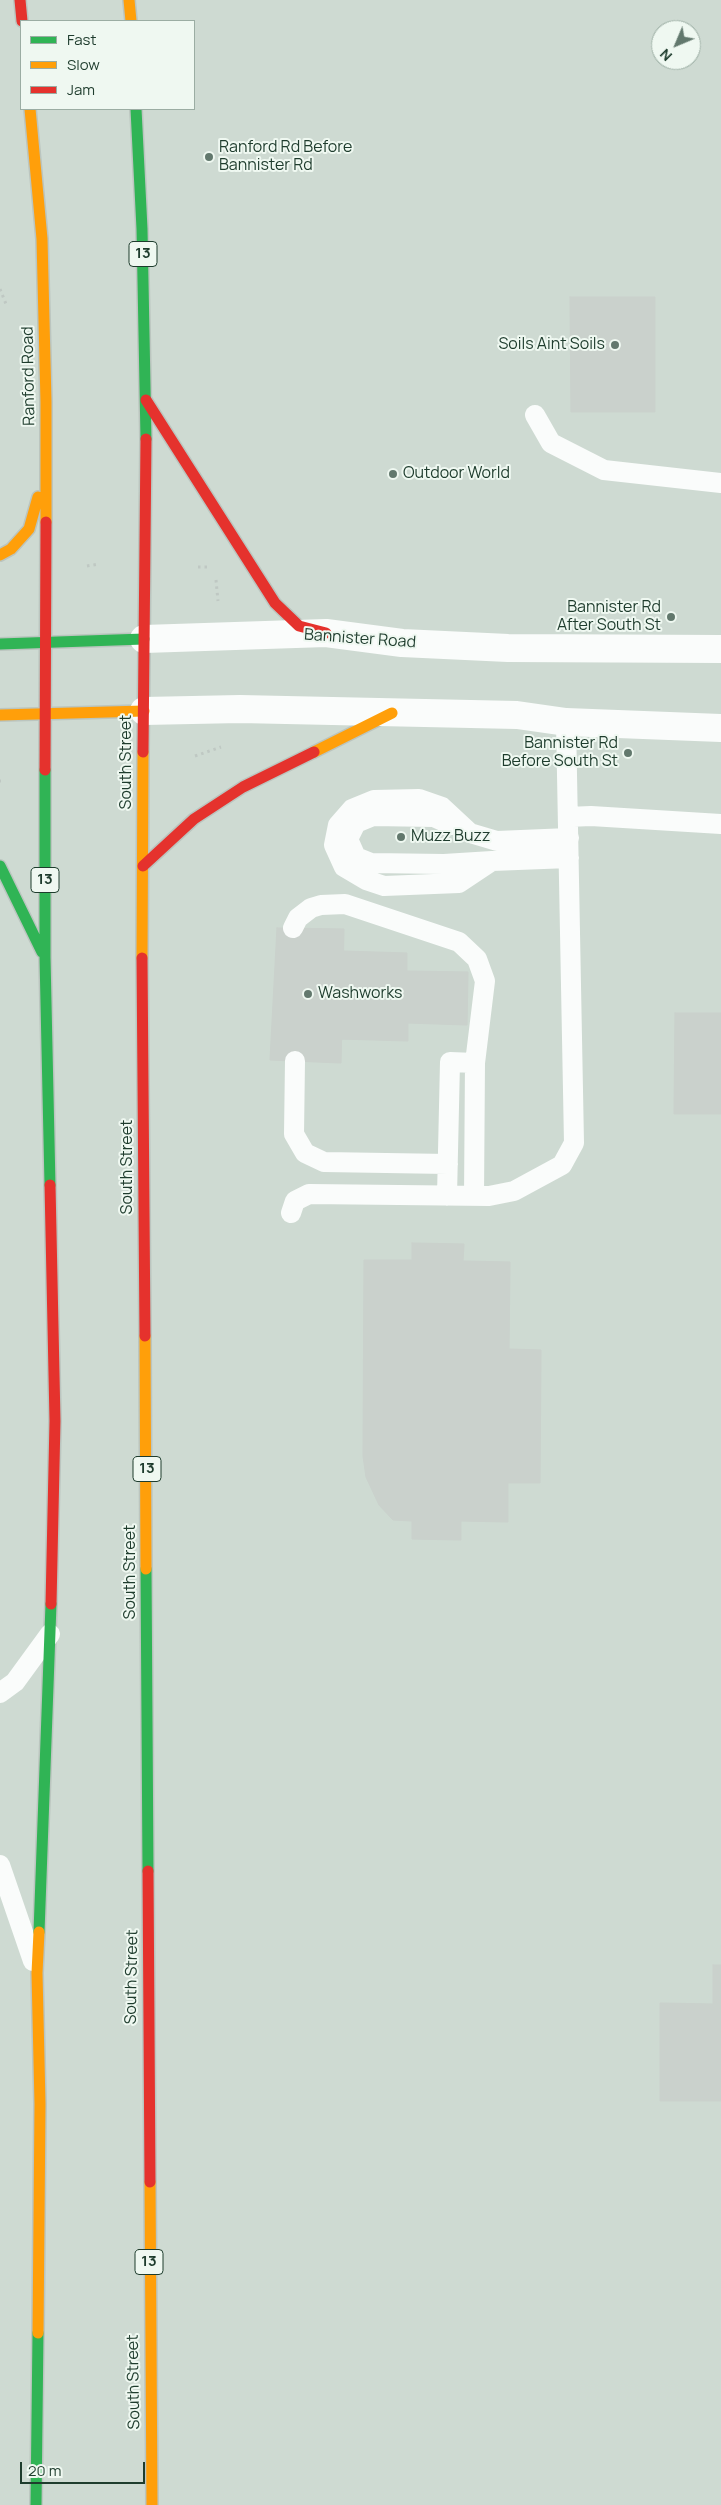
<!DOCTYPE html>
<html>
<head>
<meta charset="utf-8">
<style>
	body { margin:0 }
	#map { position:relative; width:721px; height:2505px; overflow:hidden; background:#e1e8e3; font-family:Manrope,sans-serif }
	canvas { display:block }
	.legend { position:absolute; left:20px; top:20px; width:175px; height:90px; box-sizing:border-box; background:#eff8f1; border:1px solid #9bada3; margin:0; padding:6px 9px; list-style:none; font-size:15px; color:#1e3c2d }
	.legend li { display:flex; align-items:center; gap:10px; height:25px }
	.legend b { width:25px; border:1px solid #9bada3 }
	.north { position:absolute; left:651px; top:20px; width:50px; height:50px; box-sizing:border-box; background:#eff8f1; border:1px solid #9bada3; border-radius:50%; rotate:225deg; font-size:14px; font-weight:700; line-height:20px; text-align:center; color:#1e3c2d }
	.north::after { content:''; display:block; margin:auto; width:18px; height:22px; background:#62786d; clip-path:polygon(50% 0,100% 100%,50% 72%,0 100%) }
	.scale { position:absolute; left:20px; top:2462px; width:125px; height:22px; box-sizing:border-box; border:2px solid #1e3c2d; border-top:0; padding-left:6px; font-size:15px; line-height:18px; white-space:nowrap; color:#1e3c2d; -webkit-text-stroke:4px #eff8f1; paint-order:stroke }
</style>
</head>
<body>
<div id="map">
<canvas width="721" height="2505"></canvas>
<ul class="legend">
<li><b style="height:6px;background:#30b455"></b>Fast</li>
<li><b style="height:6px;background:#ff9f0a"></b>Slow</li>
<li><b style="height:6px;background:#e5322d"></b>Jam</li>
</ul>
<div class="north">N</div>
<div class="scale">20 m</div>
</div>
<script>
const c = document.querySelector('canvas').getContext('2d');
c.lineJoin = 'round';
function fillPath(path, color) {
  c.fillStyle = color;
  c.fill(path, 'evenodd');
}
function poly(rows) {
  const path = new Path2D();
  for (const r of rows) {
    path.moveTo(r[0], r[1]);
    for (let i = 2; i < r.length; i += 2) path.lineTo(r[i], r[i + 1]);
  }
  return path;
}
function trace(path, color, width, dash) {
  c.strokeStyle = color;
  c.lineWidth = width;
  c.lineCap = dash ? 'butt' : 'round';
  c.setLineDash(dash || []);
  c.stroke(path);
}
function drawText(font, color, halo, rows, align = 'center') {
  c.font = font + ' Manrope,sans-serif';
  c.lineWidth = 4;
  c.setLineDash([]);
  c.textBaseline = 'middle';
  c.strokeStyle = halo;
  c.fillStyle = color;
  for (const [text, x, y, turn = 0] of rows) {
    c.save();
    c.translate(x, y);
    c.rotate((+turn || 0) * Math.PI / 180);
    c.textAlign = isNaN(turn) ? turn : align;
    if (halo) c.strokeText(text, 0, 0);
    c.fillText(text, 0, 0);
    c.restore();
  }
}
fillPath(poly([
	[0,0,721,0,721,2505,0,2505],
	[21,21,194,21,194,109,21,109],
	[661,30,691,30,691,60,661,60]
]), '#cedad2');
const building = poly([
	[570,297,655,297,655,412,571,412,570,297],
	[277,928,344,929,341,1063,270,1060,277,928],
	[343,951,407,953,407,971,468,972,467,1025,408,1023,408,1041,341,1039,343,951],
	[675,1013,721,1013,721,1114,674,1114,675,1013],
	[412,1243,464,1244,463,1261,510,1262,509,1349,541,1350,540,1483,508,1483,508,1522,461,1521,461,1540,412,1539,412,1521,393,1520,379,1505,366,1477,363,1456,364,1260,412,1260,412,1243],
	[713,1965,721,1965,721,2101,660,2101,660,2003,713,2004,713,1965]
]);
fillPath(building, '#cad1cc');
trace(building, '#cad1cc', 1);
const fast = poly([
	[136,109,142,229,146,439],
	[0,644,144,639],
	[45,770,45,957,50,1185],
	[0,866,42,952],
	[146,1569,148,1871],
	[39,1932,51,1604],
	[36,2505,38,2333]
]);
const slow = poly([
	[129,0,131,21],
	[30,109,42,239,46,402,46,522],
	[0,555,11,549,29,529,38,497],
	[0,715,144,711],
	[314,752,392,713],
	[142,958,143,752],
	[145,1336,146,1569],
	[150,2182,152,2505],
	[38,2333,40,2104,37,1973,39,1932]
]);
const jam = poly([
	[20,0,22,21],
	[146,400,275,603,299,626,326,633],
	[143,752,146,439],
	[45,770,46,522],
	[143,866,194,819,243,787,314,752],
	[142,958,145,1336],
	[50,1185,55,1421,51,1604],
	[148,1871,150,2182]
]);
trace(fast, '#bbc5bf', 14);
trace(slow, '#bbc5bf', 14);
trace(jam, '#bbc5bf', 14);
trace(poly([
	[0,289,6,304],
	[87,566,99,564],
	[198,567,210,567],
	[216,580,218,601],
	[195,756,221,747],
	[0,781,1,781]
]), '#bfc8c3', 3, [2.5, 4]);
trace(poly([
	[535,415,551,443,604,470,721,483],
	[568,817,591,816,721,824],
	[452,825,434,817,373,816,356,823,348,839,356,857,371,863,444,864,492,861],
	[569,838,497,841,470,833,442,807,419,799,374,800,352,809,338,825,334,845,344,867,366,880,384,886,459,883,492,861,569,858],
	[293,928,298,918,311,908,321,905,345,904,459,942,477,959,485,981,475,1063,474,1196],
	[295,1061,294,1134,305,1153,324,1162,448,1164],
	[447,1196,450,1062,475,1063],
	[291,1213,295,1201,309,1194,489,1196,514,1191,562,1165,574,1143,566,722],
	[0,1693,15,1682,50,1634],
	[0,1865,33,1961]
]), '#fafcfb', 20);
trace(poly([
	[144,639,326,633,402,643,508,648,721,649],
	[144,711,240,709,517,715,566,722,721,728]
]), '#fafcfb', 28);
trace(fast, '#30b455', 11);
trace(slow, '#ff9f0a', 11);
trace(jam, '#e5322d', 11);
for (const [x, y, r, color] of [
	[209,157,5,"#62786d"],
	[615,345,5,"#62786d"],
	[393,474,5,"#62786d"],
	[671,617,5,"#62786d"],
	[628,753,5,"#62786d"],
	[401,837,5,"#62786d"],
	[308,994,5,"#62786d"]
]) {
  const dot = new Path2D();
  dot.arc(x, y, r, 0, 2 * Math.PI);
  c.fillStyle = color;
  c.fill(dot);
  trace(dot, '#eff8f1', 2);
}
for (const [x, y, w] of [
	[143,254,28],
	[45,880,28],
	[147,1469,28],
	[149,2262,28]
]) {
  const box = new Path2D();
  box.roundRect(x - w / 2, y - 12.5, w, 25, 4);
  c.fillStyle = '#eff8f1';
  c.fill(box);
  trace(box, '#1e3c2d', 1);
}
drawText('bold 15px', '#1e3c2d', null, [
	["13",143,254],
	["13",45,880],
	["13",147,1469],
	["13",149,2262]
]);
drawText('16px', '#1e3c2d', '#eff8f1', [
	["Ranford Rd Before",219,148],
	["Bannister Rd",219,166],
	["Soils Aint Soils",605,345,"right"],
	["Outdoor World",403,474],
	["Bannister Rd",661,608,"right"],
	["After South St",661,626,"right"],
	["Bannister Rd",618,744,"right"],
	["Before South St",618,762,"right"],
	["Muzz Buzz",411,837],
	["Washworks",318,994]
], 'left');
drawText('16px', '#1e3c2d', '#eff8f1', [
	["Ranford Road",29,376,-91],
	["Bannister Road",360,639,4],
	["South Street",127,762,-90],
	["South Street",128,1167,-90],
	["South Street",131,1572,-90],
	["South Street",132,1977,-89],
	["South Street",134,2382,-91]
]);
</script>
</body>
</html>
